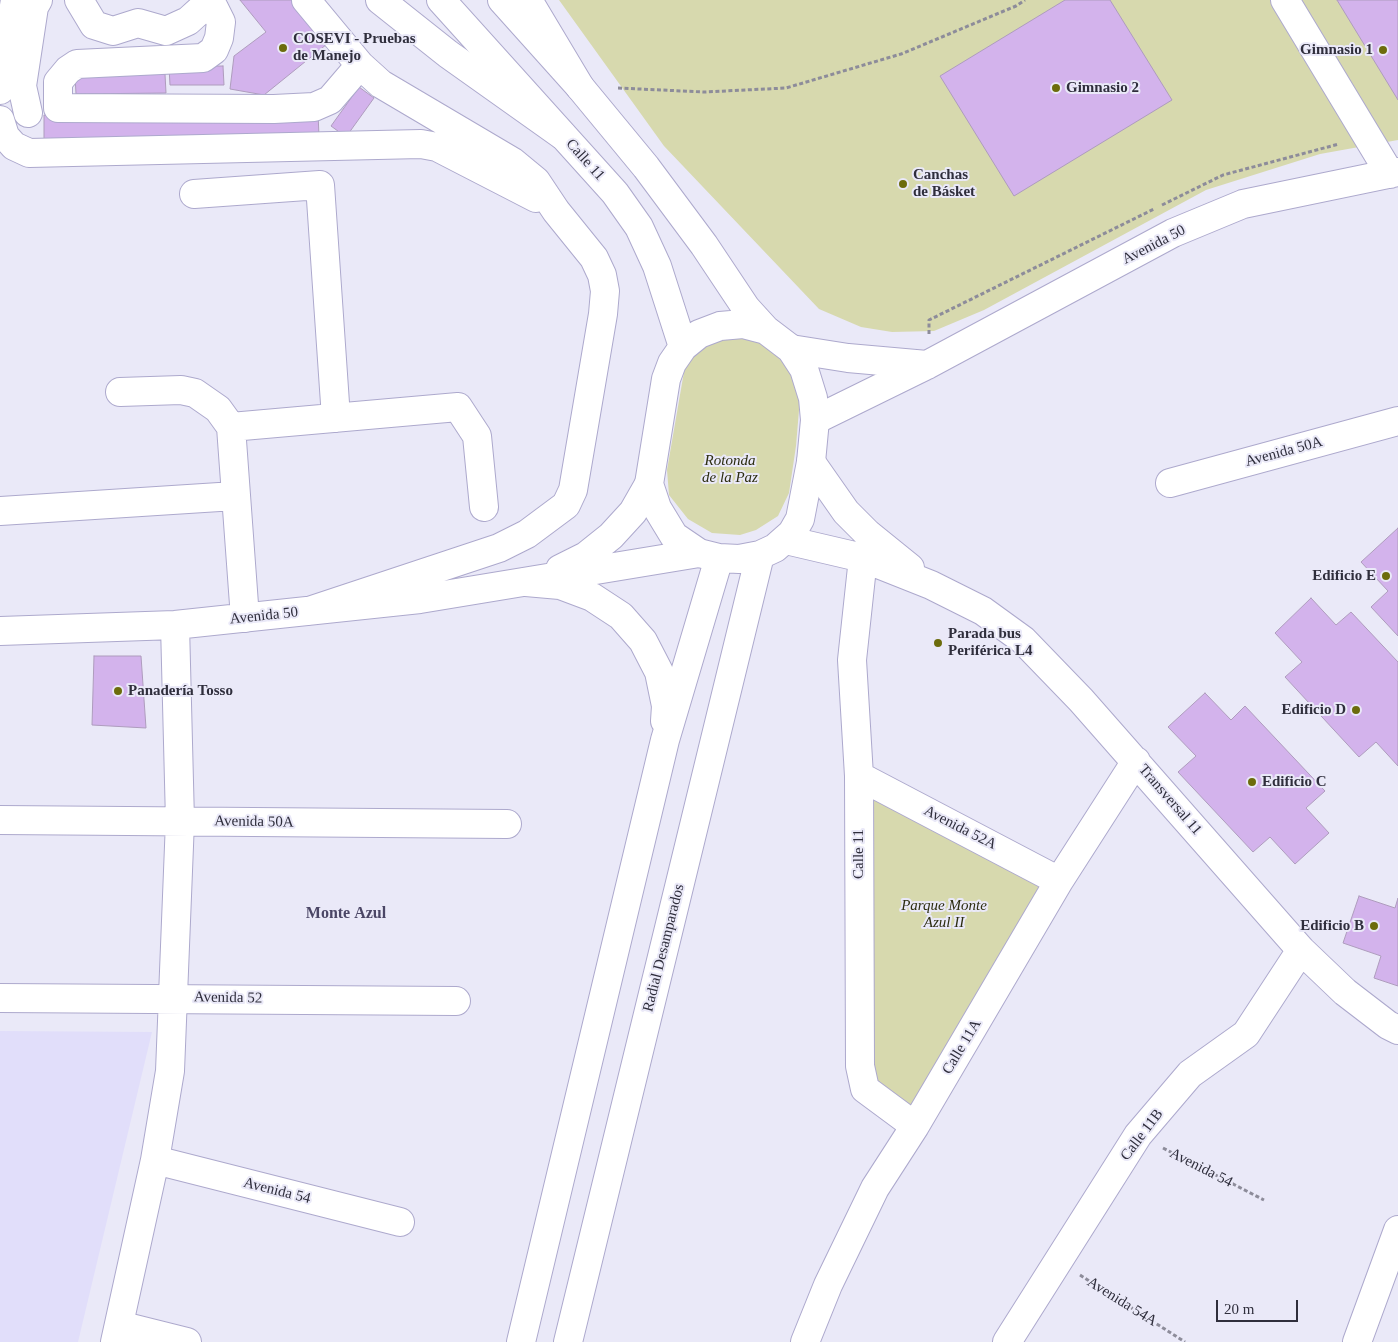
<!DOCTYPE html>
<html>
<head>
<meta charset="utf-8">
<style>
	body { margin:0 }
	#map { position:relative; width:1398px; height:1342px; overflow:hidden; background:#eae9f8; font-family:Georgia,serif }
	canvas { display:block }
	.scale { position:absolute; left:1216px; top:1300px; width:82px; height:22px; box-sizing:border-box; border:2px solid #2f2e3c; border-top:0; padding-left:6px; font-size:15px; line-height:18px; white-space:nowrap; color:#2f2e3c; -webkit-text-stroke:4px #eae9f8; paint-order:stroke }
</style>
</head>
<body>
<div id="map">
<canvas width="1398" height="1342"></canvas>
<div class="scale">20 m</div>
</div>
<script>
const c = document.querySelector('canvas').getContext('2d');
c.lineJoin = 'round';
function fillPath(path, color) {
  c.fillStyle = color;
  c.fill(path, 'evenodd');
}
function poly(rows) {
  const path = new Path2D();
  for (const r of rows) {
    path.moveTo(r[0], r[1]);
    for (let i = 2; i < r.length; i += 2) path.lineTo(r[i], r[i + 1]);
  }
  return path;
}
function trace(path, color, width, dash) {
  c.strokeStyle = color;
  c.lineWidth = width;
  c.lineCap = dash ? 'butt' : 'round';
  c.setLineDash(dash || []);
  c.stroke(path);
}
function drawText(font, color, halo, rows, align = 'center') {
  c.font = font + ' Georgia,serif';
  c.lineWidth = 4;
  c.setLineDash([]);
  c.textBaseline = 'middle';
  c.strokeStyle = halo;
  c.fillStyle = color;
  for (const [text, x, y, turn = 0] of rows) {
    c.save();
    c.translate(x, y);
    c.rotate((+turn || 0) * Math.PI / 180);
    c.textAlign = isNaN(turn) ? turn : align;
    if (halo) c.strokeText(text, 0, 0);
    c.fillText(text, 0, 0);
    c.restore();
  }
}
fillPath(poly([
	[0,1031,152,1032,78,1342,0,1342]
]), '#e1defa');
fillPath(poly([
	[559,0,1398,0,1398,140,1320,154,1206,190,984,310,934,331,892,332,861,327,819,309,664,146],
	[726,335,772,338,801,386,796,446,789,493,778,516,756,530,740,535,712,533,688,519,669,495,667,470,685,366,694,351],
	[859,776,1059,881,915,1126,865,1089]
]), '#d7d9ae');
const building = poly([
	[240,0,300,0,332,40,264,95,230,89,234,56,266,32,240,0],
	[1065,0,1110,0,1172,100,1014,196,940,76,1065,0],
	[1337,0,1398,0,1398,100,1337,0],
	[223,66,224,85,170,85,169,67,223,66],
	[165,74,166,93,76,94,75,75,165,74],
	[359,87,374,98,346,137,331,126,359,87],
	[318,112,319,137,44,140,44,115,318,112],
	[1398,528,1398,636,1371,607,1388,591,1361,562,1398,528],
	[1311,598,1336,625,1351,612,1398,662,1398,766,1376,742,1359,757,1285,677,1302,662,1275,633,1311,598],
	[94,656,141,656,146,728,92,725,94,656],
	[1205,693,1231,720,1245,706,1325,791,1306,808,1329,833,1295,864,1270,837,1253,852,1178,772,1196,756,1168,727,1205,693],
	[1359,896,1395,908,1398,898,1398,986,1374,978,1381,956,1343,943,1359,896]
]);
fillPath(building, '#d3b3ec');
trace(building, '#ae9cbd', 1);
const minor = poly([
	[79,0,94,25,113,31,138,23,166,31,188,21,209,2],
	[207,0,214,8,221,22,219,38,214,50,203,58,77,64,68,70,58,82,58,108,274,109,314,107,330,100,360,65],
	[306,0,360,65,381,84,513,162,536,181,556,211,594,258,602,275,605,291,603,314,573,490,566,505,527,534,499,548,309,611],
	[1285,0,1390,174],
	[0,90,15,0],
	[28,113,22,86,34,7,38,0],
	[0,120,5,136,14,146,29,153,421,144,437,147,536,198],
	[194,194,320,185,336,418],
	[791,349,848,358,927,365],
	[120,392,181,390,195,393,218,409,231,427,245,618],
	[815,420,927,365,1173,233,1243,204,1398,172],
	[231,427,458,407,477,436,484,507],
	[811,462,846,512,868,534,910,568],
	[1170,483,1398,421],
	[0,511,235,496],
	[786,540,863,558,931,585,983,611,1023,640,1081,700,1301,950,1345,992,1388,1025,1398,1030],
	[863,558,852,660,859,776,860,1066,865,1089,915,1126],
	[560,569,586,556,611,536,633,512,649,484],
	[0,631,175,625,420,599,699,553],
	[859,776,1059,881],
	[0,820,507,824],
	[0,998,456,1001],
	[155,1160,400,1222],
	[119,1325,187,1342],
	[115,1342,155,1160,170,1071,180,821,175,625],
	[805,1342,828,1285,875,1188,915,1126,1059,881,1136,761],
	[1007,1342,1138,1135,1190,1074,1246,1034,1301,950],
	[1357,1342,1398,1230]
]);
const major = poly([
	[441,0,615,193,639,227,657,266,683,347],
	[502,0,580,87,646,167,704,245,746,308,766,330],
	[743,324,766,330,791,349,804,369,813,398,815,420,811,462,800,519,792,533,775,548,760,555,739,559,719,558,699,553,674,536,657,508,649,484,666,379,672,363,683,347,699,334,720,326,743,324],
	[526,582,560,585,592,597,621,616,643,641,659,672,666,706,665,721],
	[521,1342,665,740,719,558],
	[568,1342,760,555]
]);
const highway = poly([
	[380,0,448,54,562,135],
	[528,0,580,87]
]);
trace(minor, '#ada9cd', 30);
trace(major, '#ada9cd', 30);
trace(highway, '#ada9cd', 30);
trace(poly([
	[618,88,704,92,786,88,901,54,1016,6,1025,0],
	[1162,205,1223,175,1339,144],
	[929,334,929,320,1154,209],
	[1163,1148,1264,1200],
	[1080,1275,1185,1342]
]), '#8d8c9a', 3, [4, 2.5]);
trace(minor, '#fff', 28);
trace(major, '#fff', 28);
trace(highway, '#fff', 28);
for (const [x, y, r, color] of [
	[283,48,5,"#6c6c0c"],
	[1383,50,5,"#6c6c0c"],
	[1056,88,5,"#6c6c0c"],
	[903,184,5,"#6c6c0c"],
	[1386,576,5,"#6c6c0c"],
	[938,643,5,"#6c6c0c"],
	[118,691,5,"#6c6c0c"],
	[1356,710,5,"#6c6c0c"],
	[1252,782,5,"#6c6c0c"],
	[1374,926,5,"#6c6c0c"]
]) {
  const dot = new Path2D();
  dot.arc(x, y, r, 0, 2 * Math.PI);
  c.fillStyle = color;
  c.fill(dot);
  trace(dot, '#eae9f8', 2);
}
drawText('bold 15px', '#2f2e3c', '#eae9f8', [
	["COSEVI - Pruebas",293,39],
	["de Manejo",293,56],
	["Gimnasio 1",1373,50,"right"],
	["Gimnasio 2",1066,88],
	["Canchas",913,175],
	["de Básket",913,192],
	["Edificio E",1376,576,"right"],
	["Parada bus",948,634],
	["Periférica L4",948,651],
	["Panadería Tosso",128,691],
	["Edificio D",1346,710,"right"],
	["Edificio C",1262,782],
	["Edificio B",1364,926,"right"]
], 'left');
drawText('15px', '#2f2e3c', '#eae9f8', [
	["Calle 11",585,160,48],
	["Avenida 50",1154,245,-27],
	["Avenida 50A",1284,452,-15],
	["Avenida 50",264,616,-6],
	["Transversal 11",1170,800,49],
	["Avenida 50A",254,822,1],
	["Avenida 52A",960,828,27],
	["Calle 11",859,854,-90],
	["Radial Desamparados",664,948,-76],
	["Avenida 52",228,998,1],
	["Calle 11A",962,1047,-59],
	["Calle 11B",1142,1135,-53],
	["Avenida 54",1201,1168,27],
	["Avenida 54",277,1191,14],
	["Avenida 54A",1122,1302,32]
]);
drawText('italic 15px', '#2c2d10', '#eae9f8', [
	["Rotonda",730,461],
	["de la Paz",730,478],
	["Parque Monte",944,906],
	["Azul II",944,923]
]);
drawText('bold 16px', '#4b4666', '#eae9f8', [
	["Monte Azul",346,914]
]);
</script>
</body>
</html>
